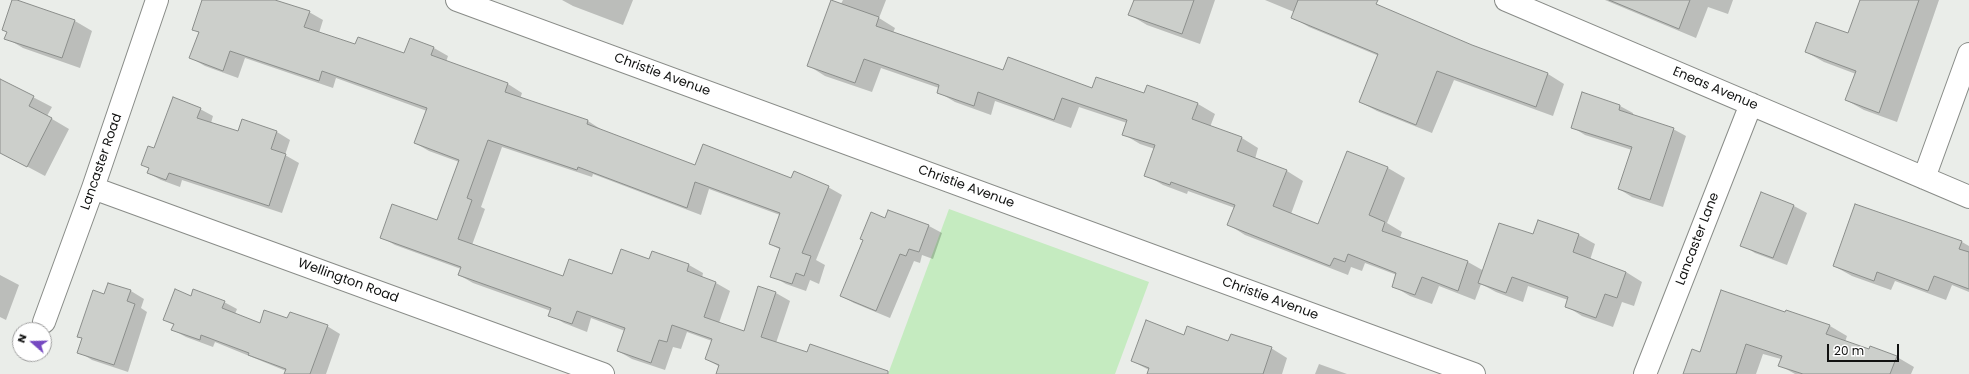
<!DOCTYPE html>
<html>
<head>
<meta charset="utf-8">
<style>
	body { margin:0 }
	#map { position:relative; width:1969px; height:374px; overflow:hidden; background:#eaede9; font-family:Poppins,sans-serif }
	canvas { display:block }
	.north { position:absolute; left:12px; top:322px; width:40px; height:40px; box-sizing:border-box; background:#fff; border:1px solid #a0a0a0; border-radius:50%; rotate:290deg; font-size:11px; font-weight:700; line-height:16px; text-align:center; color:#111211 }
	.north::after { content:''; display:block; margin:auto; width:14px; height:18px; background:#7548c1; clip-path:polygon(50% 0,100% 100%,50% 72%,0 100%) }
	.scale { position:absolute; left:1827px; top:344px; width:72px; height:18px; box-sizing:border-box; border:2px solid #111211; border-top:0; padding-left:5px; font-size:12px; line-height:14px; white-space:nowrap; color:#111211; -webkit-text-stroke:3px #fff; paint-order:stroke }
</style>
</head>
<body>
<div id="map">
<canvas width="1969" height="374"></canvas>
<div class="north">N</div>
<div class="scale">20 m</div>
</div>
<script>
const c = document.querySelector('canvas').getContext('2d');
c.lineJoin = 'round';
function fillPath(path, color) {
  c.fillStyle = color;
  c.fill(path, 'evenodd');
}
function poly(rows) {
  const path = new Path2D();
  for (const r of rows) {
    path.moveTo(r[0], r[1]);
    for (let i = 2; i < r.length; i += 2) path.lineTo(r[i], r[i + 1]);
  }
  return path;
}
function trace(path, color, width, dash) {
  c.strokeStyle = color;
  c.lineWidth = width;
  c.lineCap = dash ? 'butt' : 'round';
  c.setLineDash(dash || []);
  c.stroke(path);
}
function drawText(font, color, halo, rows, align = 'center') {
  c.font = font + ' Poppins,sans-serif';
  c.lineWidth = 3;
  c.setLineDash([]);
  c.textBaseline = 'middle';
  c.strokeStyle = halo;
  c.fillStyle = color;
  for (const [text, x, y, turn = 0] of rows) {
    c.save();
    c.translate(x, y);
    c.rotate((+turn || 0) * Math.PI / 180);
    c.textAlign = isNaN(turn) ? turn : align;
    if (halo) c.strokeText(text, 0, 0);
    c.fillText(text, 0, 0);
    c.restore();
  }
}
fillPath(poly([
	[949,209,1149,282,1115,374,888,374]
]), '#c5ebc0');
fillPath(poly([
	[13,0,75,21,92,31,80,68,23,48,6,38],
	[204,0,272,0,309,12,323,20,319,33,356,46,405,55,410,39,434,48,448,56,446,62,508,84,522,93,520,99,588,121,602,130,602,131,696,166,792,179,828,187,842,195,816,260,825,265,819,284,810,280,806,291,786,284,772,276,781,250,770,244,780,215,709,189,701,215,593,174,592,177,502,147,481,207,485,209,472,245,564,277,613,276,649,261,652,252,689,265,703,273,702,278,716,283,730,291,719,323,744,332,759,287,776,293,790,301,776,343,808,354,884,374,717,374,720,367,706,359,712,341,687,332,681,349,673,347,665,370,632,359,618,351,625,331,591,318,587,332,564,323,550,315,551,311,473,283,459,275,461,269,395,245,381,237,438,221,459,162,429,151,415,143,427,111,336,78,333,88,245,58,238,78,205,66,191,58,200,33,193,29],
	[562,0,633,0,623,25,573,6],
	[843,0,886,0,879,18,895,28,893,33,1004,71,1093,89,1145,94,1147,86,1198,104,1215,114,1210,127,1242,138,1258,148,1255,159,1287,171,1303,181,1291,214,1319,225,1348,152,1388,168,1405,178,1387,223,1402,232,1400,238,1468,262,1484,271,1534,235,1579,235,1595,244,1590,260,1626,272,1642,282,1634,306,1622,302,1613,327,1582,316,1566,306,1568,300,1528,286,1523,302,1496,292,1481,284,1475,300,1439,286,1432,304,1410,296,1393,286,1397,275,1365,263,1362,271,1351,267,1348,275,1245,235,1229,225,1235,208,1188,191,1187,194,1163,185,1146,175,1155,149,1140,144,1123,134,1127,123,1079,107,1071,128,995,101,991,115,955,102,938,92,939,88,881,68,872,92,825,76,809,66],
	[1135,0,1215,0,1200,44,1147,25,1130,15],
	[1265,0,1366,0,1471,46,1548,74,1564,84,1553,116,1454,80,1432,133,1377,111,1360,102,1379,56,1309,27,1292,17,1294,12],
	[1605,0,1733,0,1728,14,1708,7,1696,38],
	[1861,0,1939,0,1897,122,1864,110,1846,100,1856,74,1824,62,1806,52,1849,35],
	[0,80,52,107,47,116,69,129,45,176,0,152],
	[1583,94,1620,106,1633,113,1633,115,1673,129,1686,136,1663,207,1632,197,1619,189,1632,150,1585,135,1572,127],
	[200,109,213,116,211,123,239,132,277,132,290,140,285,155,299,163,282,213,182,180,180,187,161,180,148,173,150,169,142,164,155,149],
	[1794,206,1807,213,1787,265,1755,253,1742,245],
	[1856,206,1962,242,1969,246,1969,292,1952,285,1946,300,1895,281,1891,290,1852,276,1834,266],
	[888,211,929,226,942,233,933,259,922,255,920,263,914,261,890,318,854,303,841,296,885,219],
	[0,275,19,285,6,320,0,317],
	[131,291,144,299,141,308,147,312,128,372,92,360,79,352,83,339,78,336,105,295],
	[191,297,224,302,237,309,235,314,260,324,288,320,327,326,340,334,326,374,285,374,286,371,215,342,213,347,186,337,173,330,174,325,164,320],
	[1786,313,1830,326,1847,336,1845,342,1870,350,1871,347,1897,357,1914,367,1911,374,1795,374,1779,365,1781,359,1763,354,1756,374,1684,374,1700,353],
	[1185,336,1271,348,1287,358,1282,374,1148,374,1149,370,1132,361],
	[1319,364,1347,374,1315,374]
]), '#0003');
const building = poly([
	[12,0,17,0,75,20,62,58,4,39,7,32,2,30,12,0],
	[202,0,275,0,310,11,304,27,355,44,358,37,404,53,410,38,434,47,431,55,508,83,505,92,588,120,587,124,695,165,703,144,791,178,794,171,829,186,802,253,811,256,804,276,796,273,792,284,770,277,780,248,769,244,780,213,695,182,687,208,578,167,577,170,488,140,467,198,472,200,458,239,563,276,569,259,612,274,621,249,649,259,652,251,689,264,687,271,716,282,704,317,744,331,758,286,776,292,761,337,807,352,810,344,888,371,888,374,716,374,719,365,705,359,712,339,672,325,667,342,659,340,651,363,617,351,625,328,577,311,572,324,548,316,551,308,458,275,461,267,380,238,392,204,437,220,459,160,414,143,427,108,322,71,319,81,230,51,223,71,189,58,199,32,192,30,202,0],
	[831,0,879,17,876,26,1003,70,1008,57,1092,88,1096,77,1144,93,1147,85,1198,103,1192,119,1242,137,1237,151,1287,170,1273,206,1318,224,1347,151,1388,167,1369,215,1385,222,1382,231,1468,261,1458,291,1422,277,1415,295,1392,287,1396,273,1348,254,1345,262,1334,258,1330,266,1227,225,1235,205,1171,182,1170,185,1144,176,1155,145,1122,135,1127,120,1062,98,1054,120,978,92,974,106,937,93,939,85,864,59,855,83,807,66,831,0],
	[1134,0,1194,0,1182,34,1128,15,1134,0],
	[1298,0,1378,0,1376,4,1472,45,1548,73,1536,107,1437,71,1416,125,1359,102,1378,54,1291,18,1298,0],
	[1609,0,1690,0,1679,29,1609,0],
	[1860,0,1919,0,1879,113,1845,100,1856,71,1805,52,1816,22,1848,33,1860,0],
	[0,79,34,96,29,106,52,118,27,167,0,153,0,79],
	[1582,92,1620,105,1619,110,1674,128,1650,200,1618,189,1632,147,1571,128,1582,92],
	[173,97,201,108,197,118,238,131,242,119,277,131,271,149,286,154,269,206,169,173,166,180,147,173,149,168,141,165,148,146,154,148,173,97],
	[1761,192,1794,205,1773,258,1740,246,1761,192],
	[1855,204,1962,241,1959,249,1969,252,1969,289,1934,276,1928,291,1877,272,1874,281,1833,266,1855,204],
	[888,210,929,225,919,252,909,249,906,256,900,254,876,311,840,296,863,240,860,239,871,212,885,218,888,210],
	[1538,220,1579,234,1573,252,1626,272,1617,298,1605,294,1596,318,1565,307,1568,297,1512,277,1506,293,1478,283,1499,223,1533,234,1538,220],
	[108,283,131,290,127,301,135,304,114,365,77,353,82,338,77,337,93,290,104,294,108,283],
	[175,289,191,296,193,289,225,301,222,308,260,323,264,310,287,318,290,312,328,325,310,374,284,374,286,369,248,355,249,353,201,335,200,340,171,330,174,324,163,320,175,289],
	[1721,290,1785,312,1786,310,1830,325,1826,334,1869,349,1870,346,1897,356,1890,374,1803,374,1778,366,1782,356,1746,344,1736,374,1683,374,1692,349,1700,352,1721,290],
	[1146,320,1184,335,1187,326,1228,341,1231,334,1272,347,1263,374,1147,374,1149,368,1131,361,1146,320]
]);
fillPath(building, '#cccfcb');
trace(building, '#8b8e8b', 1);
const street = poly([
	[457,0,1474,374],
	[1506,0,1969,197],
	[1924,178,1969,54],
	[93,188,603,374],
	[44,322,93,188,157,0],
	[1645,374,1751,104]
]);
trace(street, '#898c88', 24);
trace(street, '#fff', 22);
drawText('13px', '#111211', '#fff', [
	["Christie Avenue",662,75,20],
	["Eneas Avenue",1715,89,23],
	["Lancaster Road",102,162,-71],
	["Christie Avenue",966,187,20],
	["Lancaster Lane",1698,239,-69],
	["Wellington Road",348,281,20],
	["Christie Avenue",1270,299,20]
]);
</script>
</body>
</html>
